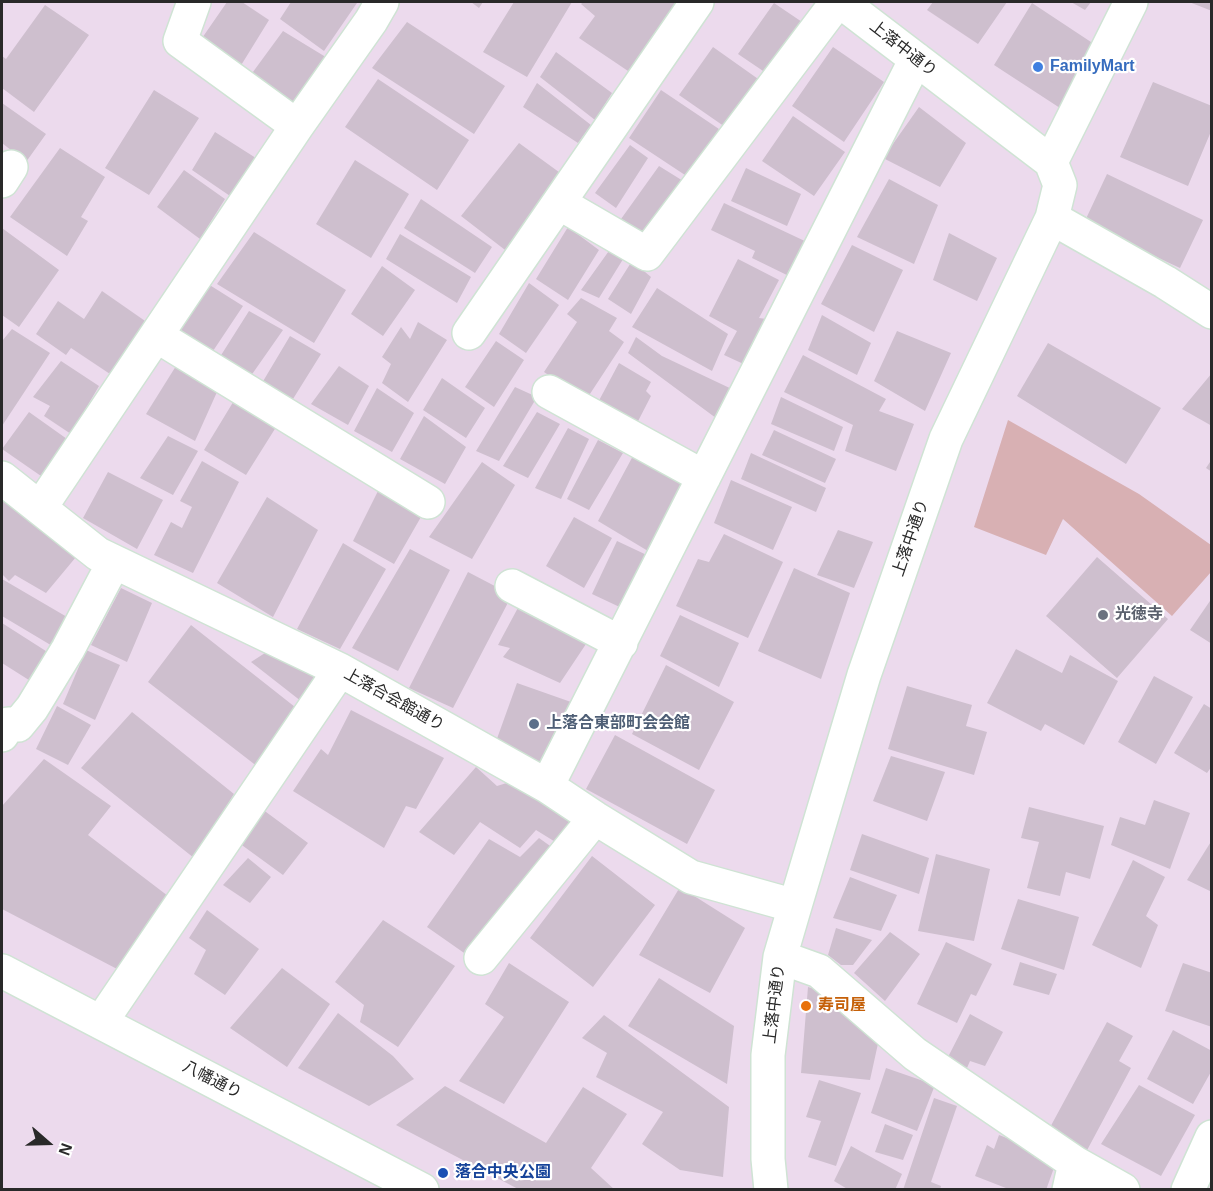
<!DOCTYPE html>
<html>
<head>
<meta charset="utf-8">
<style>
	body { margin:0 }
	#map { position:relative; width:1213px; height:1191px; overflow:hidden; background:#ecdaed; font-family:Helvetica,sans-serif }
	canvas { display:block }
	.frame { position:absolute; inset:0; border:3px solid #292929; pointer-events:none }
	.north { position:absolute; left:18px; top:1113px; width:60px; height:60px; -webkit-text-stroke:4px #fff; paint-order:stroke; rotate:110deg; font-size:16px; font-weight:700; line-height:24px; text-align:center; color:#292929 }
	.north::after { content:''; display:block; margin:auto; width:21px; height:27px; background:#292929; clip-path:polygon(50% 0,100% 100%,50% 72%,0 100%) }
</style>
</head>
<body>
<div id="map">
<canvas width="1213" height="1191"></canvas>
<div class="frame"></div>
<div class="north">N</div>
</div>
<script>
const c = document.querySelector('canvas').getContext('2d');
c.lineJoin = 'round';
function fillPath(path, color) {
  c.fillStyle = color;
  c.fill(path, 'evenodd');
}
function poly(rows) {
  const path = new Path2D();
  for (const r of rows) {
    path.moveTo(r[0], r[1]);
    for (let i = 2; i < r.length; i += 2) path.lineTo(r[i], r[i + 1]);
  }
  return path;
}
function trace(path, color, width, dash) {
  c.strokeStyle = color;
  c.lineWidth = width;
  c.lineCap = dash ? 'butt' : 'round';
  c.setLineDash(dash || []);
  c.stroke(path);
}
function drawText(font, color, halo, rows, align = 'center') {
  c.font = font + ' Helvetica,"Noto Sans JP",sans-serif';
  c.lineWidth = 4.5;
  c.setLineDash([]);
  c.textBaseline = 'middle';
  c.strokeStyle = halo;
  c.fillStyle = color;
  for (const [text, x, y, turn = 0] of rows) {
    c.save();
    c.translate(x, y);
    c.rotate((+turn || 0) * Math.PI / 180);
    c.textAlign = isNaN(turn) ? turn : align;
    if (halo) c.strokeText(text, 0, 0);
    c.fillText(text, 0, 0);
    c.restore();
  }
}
fillPath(poly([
	[1008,420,1139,494,1211,545,1211,572,1172,616,1063,519,1046,555,974,527]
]), '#d8b0b3');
fillPath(poly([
	[227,2,242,2,269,20,240,67,200,41],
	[291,2,354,2,357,3,324,51,280,19],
	[471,2,483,2,479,8],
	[514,2,572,2,527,77,483,52],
	[583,2,677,2,631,73,579,38,595,16,581,4],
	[933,2,1007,2,978,44,927,10],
	[1071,2,1091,2,1085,10],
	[1189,2,1212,2,1212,11],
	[774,3,805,24,769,75,738,54],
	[1032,3,1094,44,1060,108,994,65],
	[45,5,89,35,34,112,2,88,2,56,6,59],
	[407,22,505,86,474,134,372,68],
	[283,31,329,59,296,109,250,76],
	[713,47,761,81,728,129,679,95],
	[833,47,884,82,844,142,792,106],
	[556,52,612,93,595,120,540,77],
	[378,79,469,140,437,190,345,127],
	[1153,82,1212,106,1212,129,1188,186,1120,157],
	[537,83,591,125,578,143,523,107],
	[154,90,199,118,149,195,105,168],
	[661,90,719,129,688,177,629,138],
	[2,103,46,134,26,162,2,143],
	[919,107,966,143,940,187,883,158],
	[793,116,845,152,814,196,762,161],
	[215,132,259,160,233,198,192,170],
	[519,143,563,175,509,253,461,216],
	[630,145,648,158,616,208,595,193],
	[60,148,105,177,81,217,88,221,67,256,10,217],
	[355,160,409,194,371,258,316,224],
	[659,166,688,184,648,235,621,219],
	[746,168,801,194,787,226,731,201],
	[184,170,225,199,200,239,157,207],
	[1107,174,1203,220,1180,268,1084,223],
	[889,179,938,205,914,264,857,237],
	[421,199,492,247,475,273,404,228],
	[724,203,809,243,793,278,752,258,755,251,711,230],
	[568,227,599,250,568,300,536,279],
	[2,228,59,270,19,327,2,315],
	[254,232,346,290,314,343,217,284],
	[949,233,997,258,977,301,933,280],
	[400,234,471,277,457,303,386,259],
	[852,245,903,270,874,332,821,304],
	[611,248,625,256,599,298,581,290],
	[738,259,779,280,759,318,774,320,750,367,724,355,737,331,709,316],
	[632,261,651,277,631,314,608,299],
	[382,266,415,290,383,336,351,314],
	[529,283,559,305,526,353,499,334],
	[208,284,243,306,211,354,179,332],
	[657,288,728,334,712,371,632,327],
	[102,291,148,323,113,376,71,348,66,355,36,334,58,301,84,319],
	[581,298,617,318,609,331,624,342,586,400,544,372,577,322,567,314],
	[249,311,283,330,248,380,218,360],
	[822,315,871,343,857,375,808,350],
	[418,322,447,340,408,402,382,383,391,364,382,357,401,327,410,339],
	[12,329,50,353,2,426,2,341],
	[897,331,951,353,925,411,874,381],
	[290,336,321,354,293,399,262,383],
	[636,337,662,356,736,391,720,421,628,353],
	[496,341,524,360,494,407,465,387],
	[1048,343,1161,408,1126,464,1017,396],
	[803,355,886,399,879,411,914,424,896,471,845,451,853,425,784,392],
	[61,361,99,386,71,434,44,416,50,406,33,397],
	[619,363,651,382,646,391,651,396,635,427,595,408],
	[176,366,217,392,195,441,146,414],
	[339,366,369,386,348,425,311,404],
	[1212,373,1212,426,1182,409],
	[442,378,485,408,466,438,423,410],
	[515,387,537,397,499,461,476,451],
	[377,388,414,413,392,452,354,431],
	[781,397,843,427,834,451,771,424],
	[235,399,278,424,246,475,204,450],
	[29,412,67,439,41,476,2,449],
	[537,412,560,424,528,478,503,466],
	[424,416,466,447,445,484,400,459],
	[568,428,589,439,561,499,535,488],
	[774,430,836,459,825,483,762,455],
	[168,436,198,451,173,495,140,478],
	[598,440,623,453,589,510,567,499],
	[751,453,826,488,816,512,741,479],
	[634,454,692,479,658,557,598,521],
	[1212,459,1212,472,1206,468],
	[202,461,239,482,193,573,154,555,171,522,182,528,192,507,180,501],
	[482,462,515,485,472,559,429,537],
	[108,472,163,500,137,549,83,518],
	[731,480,792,507,773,550,714,523],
	[382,483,425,510,394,564,353,541],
	[4,495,76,557,46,593,15,575,9,581,2,574,2,500],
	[267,497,318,530,273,617,217,583],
	[574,517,612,538,584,588,546,566],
	[838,530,873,542,854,588,817,575],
	[724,534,783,562,748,638,676,606,698,559,709,562],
	[617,541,651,557,626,610,592,594],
	[343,543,386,569,340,649,297,629],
	[410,549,450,570,398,671,352,648],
	[1097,557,1168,619,1117,678,1046,616],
	[794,568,850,593,821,679,758,651],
	[468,572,512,595,453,708,409,688],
	[2,579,67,617,54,647,2,616],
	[121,588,152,603,127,662,91,645],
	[1212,598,1212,644,1190,630],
	[520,604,586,644,560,683,503,657,510,648,498,645],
	[680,615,739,643,719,687,660,656],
	[2,623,49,653,32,682,2,663],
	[191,625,295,707,258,767,148,682],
	[1016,649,1062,673,1070,655,1118,681,1084,745,1045,724,1041,731,987,703],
	[86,650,120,665,95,720,63,704],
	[265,653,317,676,306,705,251,662],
	[666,665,734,702,699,770,632,734],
	[1154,676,1193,697,1156,764,1118,742],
	[517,683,571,702,548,767,494,747],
	[907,686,972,705,966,726,987,732,974,775,888,749],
	[1204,704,1212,709,1212,766,1207,773,1174,753],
	[57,706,91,725,68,765,36,749],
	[351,710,444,758,416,809,406,806,384,848,293,791,321,749,328,755],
	[132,712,234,794,194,858,81,768],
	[615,735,715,790,687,844,586,789],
	[891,756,945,772,927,821,873,801],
	[44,759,111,806,88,835,168,896,119,970,2,909,2,806],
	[476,767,497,786,513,781,571,820,557,843,536,830,520,848,480,822,454,855,419,832],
	[1154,800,1190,813,1170,869,1111,845,1120,817,1145,825],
	[1029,807,1104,826,1090,879,1066,872,1060,896,1027,888,1039,842,1021,838],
	[262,809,308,843,283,875,239,843],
	[862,834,929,858,919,894,850,870],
	[539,838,553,848,467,955,427,927,489,839,520,857],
	[1212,840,1212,892,1187,880],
	[936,854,990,869,974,941,918,931],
	[592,856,655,905,593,987,530,938],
	[248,858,271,877,250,903,223,885],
	[1133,860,1165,877,1146,916,1158,925,1141,968,1092,945],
	[850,877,897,895,881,931,833,918],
	[680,887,745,928,710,993,639,955],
	[1018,899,1079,917,1064,970,1001,949],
	[207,910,259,949,225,995,194,974,206,950,189,938],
	[383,920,455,966,398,1047,360,1022,364,1005,335,982],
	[836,928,872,940,853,965,841,965,828,955],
	[890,932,920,954,885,1001,854,973],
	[946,942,992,964,976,996,971,994,957,1023,917,1004],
	[1020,962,1057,974,1049,995,1013,985],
	[509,963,569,1002,504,1104,459,1081,504,1017,485,1004],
	[1183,963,1212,973,1212,1027,1165,1011],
	[282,968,330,1004,287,1067,230,1028],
	[659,978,734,1026,727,1084,628,1026],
	[808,987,835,995,879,1039,870,1080,801,1073],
	[338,1013,393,1056,414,1079,369,1106,298,1068],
	[970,1014,1003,1032,985,1066,970,1061,967,1068,947,1059],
	[604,1015,729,1107,723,1177,680,1170,642,1144,663,1112,596,1077,607,1053,582,1038],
	[1107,1022,1133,1036,1119,1061,1131,1068,1085,1154,1047,1133],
	[1173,1030,1212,1051,1212,1070,1193,1104,1147,1079],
	[886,1068,935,1085,917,1131,871,1113],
	[819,1080,861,1093,836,1166,808,1157,821,1121,806,1117],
	[1139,1085,1195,1115,1161,1176,1101,1144],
	[445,1086,546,1143,583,1087,627,1114,591,1168,615,1190,520,1190,396,1125],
	[934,1098,957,1106,931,1182,941,1186,940,1190,903,1190],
	[885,1124,913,1135,903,1160,875,1152],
	[999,1135,1036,1149,1034,1157,1055,1165,1046,1190,1011,1190,975,1176,987,1145,994,1149],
	[851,1146,902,1174,895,1190,849,1190,834,1181]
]), '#cebfce');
const minor = poly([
	[194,2,180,41,297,126],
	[1051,162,1131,2],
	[2,181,11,167],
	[559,203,647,254,837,2],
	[1052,218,1165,282,1212,312],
	[469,333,697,2],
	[157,336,428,502],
	[549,392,704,477],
	[2,478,98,554,340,670,547,786,595,818,691,877,795,906],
	[40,508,297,126,371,21,382,2],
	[512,586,621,643],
	[2,735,9,724,18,725,32,708,68,649,114,562],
	[547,786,916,59],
	[780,957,819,971,915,1054,1075,1163,1123,1190],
	[481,958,595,818],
	[2,971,422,1190],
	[101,1022,340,670],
	[771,1190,768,1159,768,1055,780,957,795,906,864,675,946,439,1052,218,1060,185,1051,162,841,2],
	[1069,1190,1075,1163],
	[1188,1190,1212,1137]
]);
trace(minor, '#cfe3d4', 36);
trace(minor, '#fff', 33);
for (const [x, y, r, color] of [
	[1038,67,6,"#3f7fe0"],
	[1103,615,6,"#6b7280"],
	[534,724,6,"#5c6f8a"],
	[806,1006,6,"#e8710a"],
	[443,1173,6,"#1a4fb4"]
]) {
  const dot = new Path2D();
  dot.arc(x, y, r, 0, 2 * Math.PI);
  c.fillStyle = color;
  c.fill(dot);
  trace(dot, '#fff', 2);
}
drawText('16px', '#292929', '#fff', [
	["上落中通り",903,49,38],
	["上落中通り",911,538,-71],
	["上落合会館通り",394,700,29],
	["上落中通り",775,1004,-83],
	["八幡通り",212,1080,27]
]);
drawText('bold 16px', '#366cbe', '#fff', [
	["FamilyMart",1050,67]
], 'left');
drawText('bold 16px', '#5b616d', '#fff', [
	["光徳寺",1115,615]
], 'left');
drawText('bold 16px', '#4e5e75', '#fff', [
	["上落合東部町会会館",546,724]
], 'left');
drawText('bold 16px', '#c56008', '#fff', [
	["寿司屋",818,1006]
], 'left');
drawText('bold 16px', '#164399', '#fff', [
	["落合中央公園",455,1173]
], 'left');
</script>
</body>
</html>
